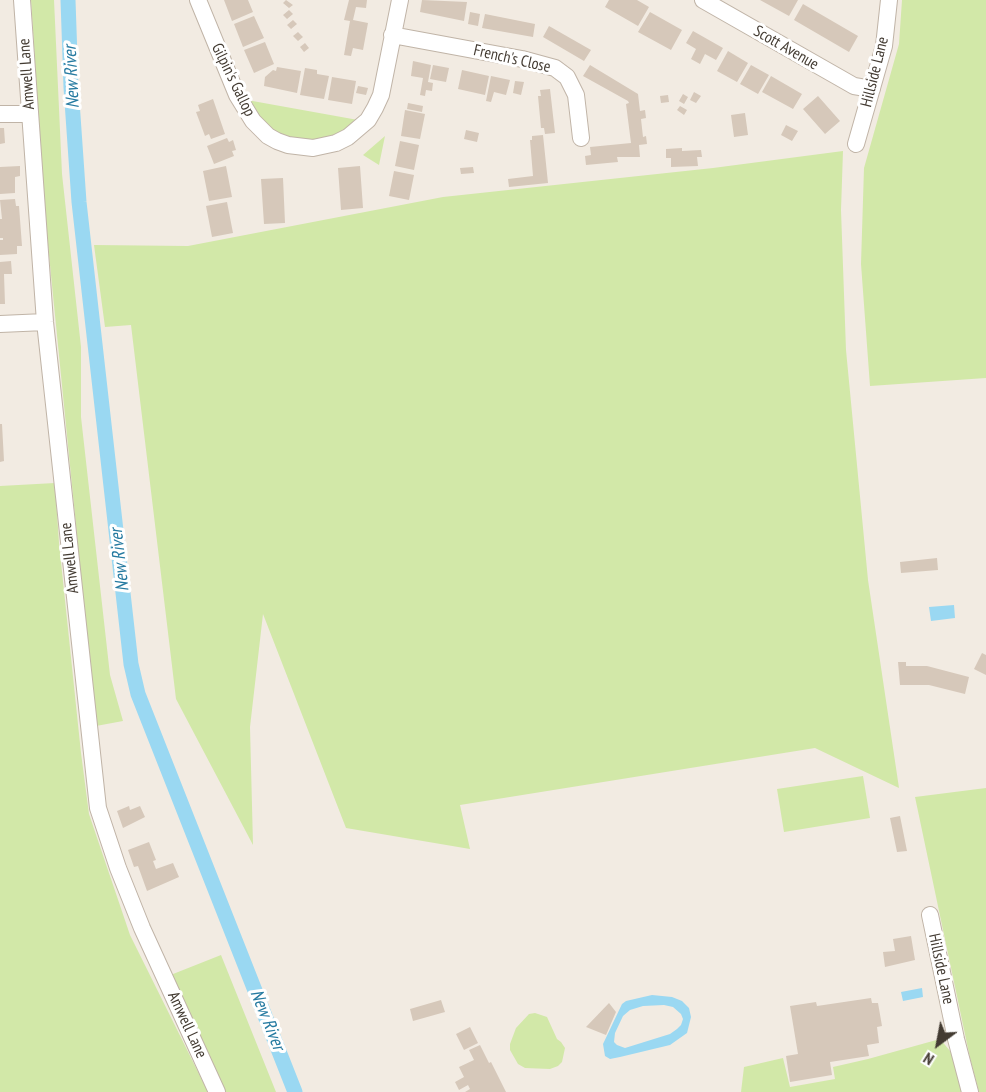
<!DOCTYPE html>
<html>
<head>
<meta charset="utf-8">
<style>
	body { margin:0 }
	#map { position:relative; width:986px; height:1092px; overflow:hidden; background:#f2ebe2; font-family:"PT Sans Narrow",sans-serif }
	canvas { display:block }
	.north { position:absolute; left:908px; top:1014px; width:60px; height:60px; -webkit-text-stroke:4px #fff; paint-order:stroke; rotate:212deg; font-size:16px; font-weight:700; line-height:24px; text-align:center; color:#433b32 }
	.north::after { content:''; display:block; margin:auto; width:21px; height:27px; background:#433b32; clip-path:polygon(50% 0,100% 100%,50% 72%,0 100%) }
</style>
</head>
<body>
<div id="map">
<canvas width="986" height="1092"></canvas>
<div class="north">N</div>
</div>
<script>
const c = document.querySelector('canvas').getContext('2d');
c.lineJoin = 'round';
function fillPath(path, color) {
  c.fillStyle = color;
  c.fill(path, 'evenodd');
}
function poly(rows) {
  const path = new Path2D();
  for (const r of rows) {
    path.moveTo(r[0], r[1]);
    for (let i = 2; i < r.length; i += 2) path.lineTo(r[i], r[i + 1]);
  }
  return path;
}
function trace(path, color, width, dash) {
  c.strokeStyle = color;
  c.lineWidth = width;
  c.lineCap = dash ? 'butt' : 'round';
  c.setLineDash(dash || []);
  c.stroke(path);
}
function drawText(font, color, halo, rows, align = 'center') {
  c.font = font + ' "PT Sans Narrow",sans-serif';
  c.lineWidth = 6;
  c.setLineDash([]);
  c.textBaseline = 'middle';
  c.strokeStyle = halo;
  c.fillStyle = color;
  for (const [text, x, y, turn = 0] of rows) {
    c.save();
    c.translate(x, y);
    c.rotate((+turn || 0) * Math.PI / 180);
    c.textAlign = isNaN(turn) ? turn : align;
    if (halo) c.strokeText(text, 0, 0);
    c.fillText(text, 0, 0);
    c.restore();
  }
}
fillPath(poly([
	[31,0,54,0,62,174,81,347,81,417,110,675,123,721,96,726,45,215],
	[902,0,986,0,986,378,870,386,861,264,864,168,899,44],
	[247,100,358,120,341,134,306,142,281,135,270,129,262,122],
	[385,136,379,165,363,155],
	[843,151,841,210,846,350,868,580,899,788,815,748,460,805,470,849,346,828,263,614,250,727,253,845,176,699,131,325,105,327,94,245,188,246,443,197,713,168],
	[55,483,59,543,81,753,89,814,130,935,208,1092,0,1092,0,486],
	[863,776,870,818,784,832,777,789],
	[986,788,986,1092,979,1092,970,1058,915,797],
	[221,955,276,1092,222,1092,168,976],
	[535,1013,547,1017,557,1039,561,1042,565,1048,562,1062,558,1066,550,1069,525,1068,518,1064,510,1050,510,1044,516,1028,529,1014],
	[940,1039,956,1058,964,1092,741,1092,744,1067,783,1058,790,1087,835,1079,833,1067,868,1059]
]), '#d2e8a8');
fillPath(poly([
	[954,605,955,618,931,621,929,607],
	[922,988,923,997,903,1001,901,992],
	[652,995,672,997,682,1001,689,1008,691,1017,687,1033,670,1045,620,1057,610,1059,605,1056,603,1044,622,1004,626,1001],
	[664,1005,673,1007,681,1014,683,1019,681,1025,677,1029,670,1034,625,1048,617,1045,614,1042,615,1033,623,1016,630,1010,643,1006]
]), '#9ad8f2');
trace(poly([
	[68,0,71,87,79,202,131,664,138,694,295,1092]
]), '#9ad8f2', 15);
fillPath(poly([
	[224,0,248,0,253,12,232,21],
	[286,0,293,5,289,8,283,3],
	[349,0,367,0,366,8,356,7,353,20,368,23,363,50,353,48,351,56,344,55,350,21,344,20],
	[422,0,467,2,464,21,420,12],
	[609,0,637,0,649,7,638,26,605,7],
	[760,0,798,0,789,16],
	[803,4,858,36,849,52,794,20],
	[289,10,293,14,287,19,283,15],
	[470,12,480,14,478,26,468,24],
	[650,12,682,30,671,50,638,32],
	[485,14,535,24,533,37,482,28],
	[254,16,264,38,243,47,234,24],
	[293,20,297,24,291,29,287,25],
	[549,26,591,50,584,61,543,37],
	[693,31,723,48,716,60,705,54,700,64,691,59,696,49,686,43],
	[298,32,303,37,298,41,293,36],
	[265,42,274,64,254,73,244,50],
	[305,43,309,48,304,52,300,47],
	[728,51,748,63,737,82,717,71],
	[413,61,431,65,428,82,433,83,432,91,426,90,425,96,420,95,423,78,411,76],
	[433,65,449,68,446,82,430,79],
	[590,65,638,94,640,111,645,110,646,118,641,119,643,137,646,136,647,144,639,145,640,157,617,157,618,162,586,165,585,156,591,155,590,147,631,143,626,104,629,103,628,101,583,76],
	[751,65,769,75,758,94,740,84],
	[277,67,301,71,297,93,264,86,265,77,273,70,276,71],
	[305,68,317,70,317,74,329,76,324,99,300,95],
	[462,70,489,76,485,95,458,89],
	[491,76,510,80,506,95,494,92,491,102,486,101],
	[771,76,802,94,793,109,762,92],
	[332,77,356,81,352,104,328,100],
	[515,81,524,82,521,95,513,93],
	[358,86,368,88,366,95,356,93],
	[550,89,555,133,545,134,544,128,541,128,538,96,541,96,540,90],
	[694,92,701,96,696,103,690,100],
	[683,94,688,97,684,104,679,101],
	[668,95,669,102,661,103,660,96],
	[818,96,840,121,825,134,803,109],
	[213,99,225,134,211,139,209,134,205,136,196,112,200,111,198,105],
	[408,103,423,106,422,112,407,109],
	[680,106,687,110,684,115,677,110],
	[405,110,425,114,420,139,401,136],
	[745,113,748,135,734,137,731,115],
	[786,125,798,131,792,141,781,135],
	[0,128,4,128,5,143,0,144],
	[466,130,479,133,477,142,464,139],
	[543,135,548,183,509,187,508,179,533,176,530,140,532,140,532,136],
	[227,138,229,142,233,140,236,150,232,151,234,156,214,164,207,146],
	[400,141,419,145,414,170,395,166],
	[682,148,682,151,701,150,702,157,697,157,698,166,671,167,671,158,666,158,666,149],
	[20,166,20,176,15,177,15,193,0,194,0,167],
	[226,166,232,197,209,201,203,171],
	[360,166,363,208,341,210,338,168],
	[473,167,474,173,461,174,460,168],
	[394,171,414,175,409,200,389,196],
	[283,178,285,223,264,224,261,179],
	[15,199,16,206,19,206,22,246,17,246,17,254,0,255,0,240,3,240,3,238,0,238,0,219,2,219,0,200],
	[227,202,233,233,212,237,206,206],
	[11,261,12,274,4,274,5,304,0,304,0,262],
	[0,424,2,424,4,461,0,462],
	[937,558,938,570,901,573,900,562],
	[982,653,986,655,986,675,974,669],
	[898,662,906,662,906,666,927,666,969,677,965,694,929,685,900,685],
	[129,806,130,810,140,806,145,817,123,828,117,811],
	[900,816,907,851,897,852,890,818],
	[149,842,156,860,153,861,156,869,173,863,179,877,147,891,138,866,134,867,128,850],
	[911,936,915,960,885,967,883,952,895,951,893,939],
	[871,998,872,1003,878,1003,882,1026,877,1027,879,1043,867,1045,869,1056,830,1062,832,1075,790,1082,786,1056,798,1054,790,1006,816,1002,817,1006],
	[441,1000,445,1012,413,1021,410,1009],
	[609,1003,616,1012,606,1035,586,1027],
	[470,1027,478,1043,464,1050,456,1034],
	[480,1045,489,1063,491,1062,506,1092,465,1092,470,1089,468,1085,459,1090,455,1082,464,1077,459,1067,474,1060,469,1050]
]), '#d6c8ba');
const minor = poly([
	[22,0,45,322,98,808,118,868,142,928,217,1092],
	[198,0,237,95,253,121,268,136,277,141,288,145,313,148,336,143,348,137,368,120,375,108,381,95,400,0],
	[703,0,847,82,854,86,872,89],
	[392,35,522,59,555,68,567,77,576,95,581,138],
	[0,114,30,114],
	[856,144,884,46,889,0],
	[0,324,45,322],
	[930,915,956,1039,970,1092]
]);
trace(minor, '#c0b4a7', 18);
trace(minor, '#fff', 16);
drawText('16px', '#433b32', '#fff', [
	["Scott Avenue",786,48,30],
	["French's Close",512,59,13],
	["Hillside Lane",875,72,-76],
	["Amwell Lane",27,74,-94],
	["Gilpin's Gallop",233,80,64],
	["Amwell Lane",70,558,-96],
	["Hillside Lane",941,969,78],
	["Amwell Lane",187,1025,65]
]);
drawText('italic 18px', '#277ba1', '#fff', [
	["New River",72,77,-93],
	["New River",120,560,-96],
	["New River",267,1020,68]
]);
</script>
</body>
</html>
